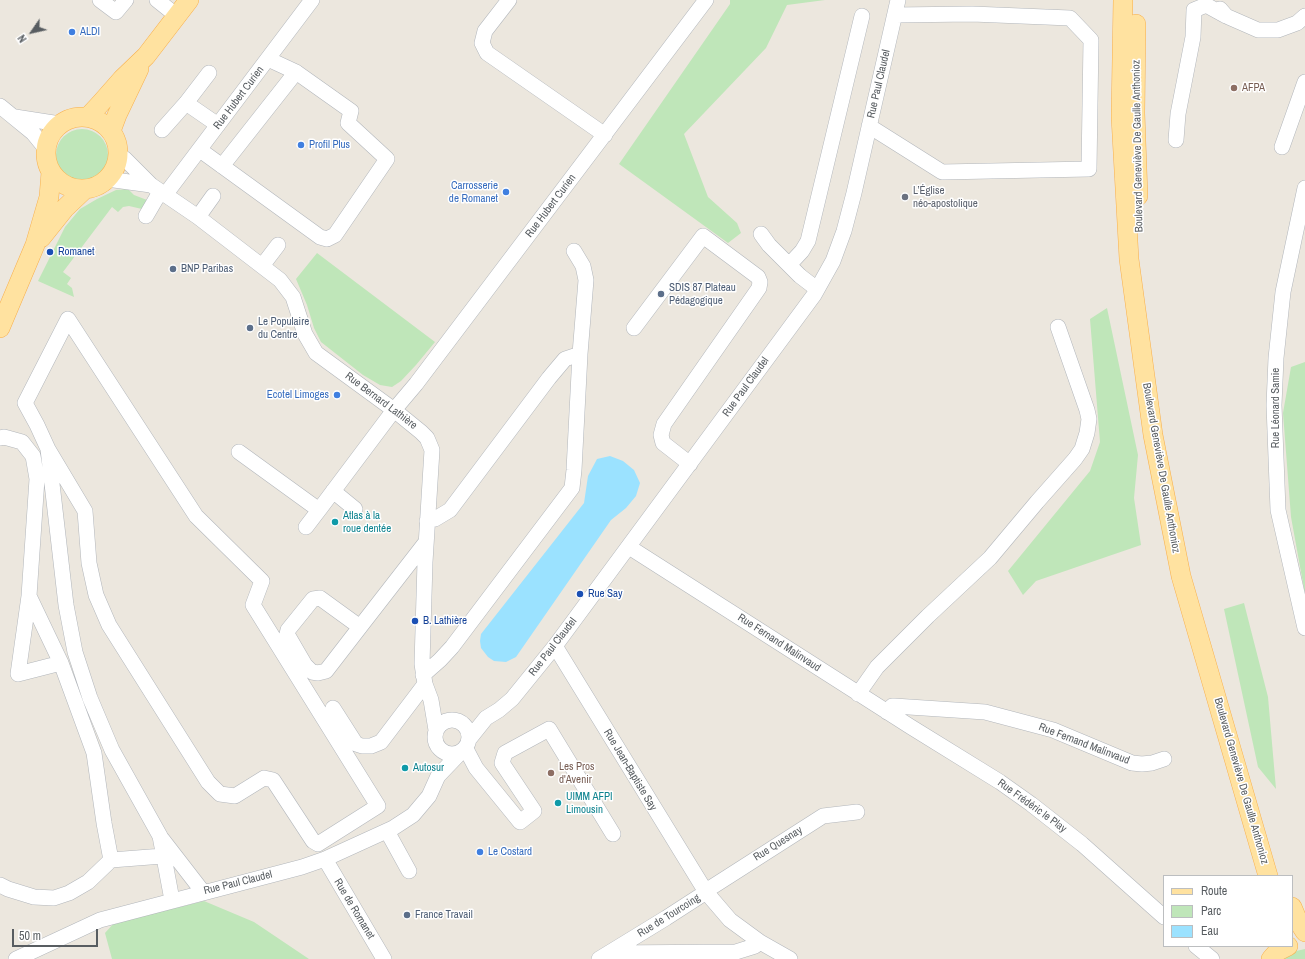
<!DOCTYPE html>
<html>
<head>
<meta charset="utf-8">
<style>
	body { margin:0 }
	#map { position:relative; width:1305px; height:959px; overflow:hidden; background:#ece7de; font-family:"Archivo Narrow",sans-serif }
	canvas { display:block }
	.legend { position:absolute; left:1163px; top:875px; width:130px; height:72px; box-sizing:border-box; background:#fff; border:1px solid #bcbec0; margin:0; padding:5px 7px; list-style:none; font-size:12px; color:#585d61 }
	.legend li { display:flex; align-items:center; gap:8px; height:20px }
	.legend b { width:20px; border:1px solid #bcbec0 }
	.north { position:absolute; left:12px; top:12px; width:40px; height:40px; -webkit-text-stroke:3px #fff; paint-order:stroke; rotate:236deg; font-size:11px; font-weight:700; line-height:16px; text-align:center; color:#585d61 }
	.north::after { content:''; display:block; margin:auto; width:14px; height:18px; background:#585d61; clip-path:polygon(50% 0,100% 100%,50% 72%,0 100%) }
	.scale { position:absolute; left:12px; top:929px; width:86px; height:18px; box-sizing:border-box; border:2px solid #585d61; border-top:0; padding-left:5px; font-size:12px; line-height:14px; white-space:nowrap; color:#585d61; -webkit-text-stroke:3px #fff; paint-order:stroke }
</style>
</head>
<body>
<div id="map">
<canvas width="1305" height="959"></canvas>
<ul class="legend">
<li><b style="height:5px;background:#ffe2a0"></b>Route</li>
<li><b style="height:11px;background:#bfe6b9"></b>Parc</li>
<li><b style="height:11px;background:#9be2ff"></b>Eau</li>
</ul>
<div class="north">N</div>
<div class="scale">50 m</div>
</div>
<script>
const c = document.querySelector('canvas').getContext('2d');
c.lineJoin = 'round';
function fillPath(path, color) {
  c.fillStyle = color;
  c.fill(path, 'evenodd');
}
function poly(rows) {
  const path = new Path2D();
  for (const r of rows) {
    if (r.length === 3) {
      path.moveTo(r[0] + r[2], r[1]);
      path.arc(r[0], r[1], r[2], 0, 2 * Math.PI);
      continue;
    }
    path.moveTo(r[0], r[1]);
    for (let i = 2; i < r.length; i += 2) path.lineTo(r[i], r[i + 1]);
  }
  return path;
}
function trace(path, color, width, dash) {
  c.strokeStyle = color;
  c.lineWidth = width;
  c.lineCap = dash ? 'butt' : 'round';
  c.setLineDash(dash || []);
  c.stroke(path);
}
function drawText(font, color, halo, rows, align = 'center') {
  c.font = font + ' "Archivo Narrow",sans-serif';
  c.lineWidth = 3;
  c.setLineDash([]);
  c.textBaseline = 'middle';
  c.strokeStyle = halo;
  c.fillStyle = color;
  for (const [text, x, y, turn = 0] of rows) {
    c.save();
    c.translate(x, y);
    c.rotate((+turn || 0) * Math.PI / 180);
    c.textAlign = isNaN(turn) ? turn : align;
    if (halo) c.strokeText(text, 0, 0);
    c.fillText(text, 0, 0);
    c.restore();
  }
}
fillPath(poly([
	[730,0,825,0,787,5,766,48,684,134,708,197,737,223,741,233,728,243,619,164,730,4],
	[82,155,26],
	[128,189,134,195,147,200,142,209,129,206,123,207,118,212,112,207,63,272,71,278,67,284,72,288,74,297,38,281,65,227,80,209,97,199,116,190],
	[317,253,435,342,416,365,401,381,392,387,380,385,363,375,321,342,314,328,307,305,296,279],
	[1107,308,1138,455,1134,498,1141,545,1036,581,1023,595,1008,571,1090,471,1100,442,1090,319],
	[1305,362,1305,594,1291,517,1283,413,1291,367],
	[1244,603,1268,697,1276,789,1258,767,1224,609],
	[204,901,254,922,309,959,112,959,105,933,114,923],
	[1305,949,1305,959,1284,959,1296,951]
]), '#bfe6b9');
fillPath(poly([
	[610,456,623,461,634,470,640,483,636,496,626,508,611,520,516,657,506,662,494,661,488,657,481,648,480,641,481,634,584,503,588,476,597,459]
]), '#9be2ff');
const minor = poly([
	[100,0,116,12,126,0],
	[157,0,177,16],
	[509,0,485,31,482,43,487,53,605,135],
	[1220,9,1226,16,1258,30,1278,30,1297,23,1305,16],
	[186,103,218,125],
	[0,106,33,133,46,149],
	[15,117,60,124],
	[869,126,942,172,1089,169,1091,40,1070,18,972,14,895,15],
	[162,130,186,103,209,73],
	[1176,140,1178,114,1193,37,1194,10,1206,5,1226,16],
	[1282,147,1305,82],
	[200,150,320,237,327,239,335,235,387,159,348,123,351,111,296,72,268,59],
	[119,155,125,159,151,185,198,217,280,280,293,297,305,334,316,353,394,410,421,432,427,438,432,450,425,562,422,664,425,684,431,700,436,730],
	[222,166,296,72],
	[107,179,151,185],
	[1305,188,1283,292,1276,358,1274,405,1278,510,1305,628],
	[165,195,312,0],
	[146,216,160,192],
	[198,217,213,196],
	[761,234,769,245,800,276,817,289],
	[789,265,802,251,808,241,862,16],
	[262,266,278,245],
	[634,328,703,236,758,277,760,282,759,288,664,424,661,435,663,443,690,464],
	[0,438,4,437,22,442,33,456,37,479,29,596,18,674,61,663],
	[48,449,85,511,89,563,96,595,109,625,208,782,220,794,235,796,264,778,273,780,313,841,318,844,378,806,253,605,262,581,196,516,68,319,25,403,37,425,48,449,66,605,75,652,90,698,112,750,160,836,172,900],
	[239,452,319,510,394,410,416,384,706,0],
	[333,491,355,509],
	[427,521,435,519,450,510,549,378,565,359,580,354],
	[306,527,319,510],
	[629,547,911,727,1000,782,1031,804,1082,844,1164,917],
	[29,596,61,663,94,753,104,823,111,860],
	[360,627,320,598,313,599,288,630,287,634,305,665,312,672,318,673,326,671,360,627,426,542],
	[555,646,706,892,730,920,760,942,755,946,736,952,610,953],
	[423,675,440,660,452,647,572,488,574,470,580,354,586,280,583,266,574,251],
	[858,694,877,667,928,616,990,558,1037,502,1075,459,1082,449,1087,433,1089,419,1087,410,1058,327],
	[333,708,356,744,362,746,371,746,381,742,425,684],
	[887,712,892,706,894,706,985,712,1053,730,1132,763,1142,764,1152,763,1164,759],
	[452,737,17],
	[470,738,486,718,499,710,512,699,555,646,814,295,833,261,844,231,854,193,898,0],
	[466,749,476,768,520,822,534,811,502,763,505,753,549,729,613,834],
	[387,831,409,871],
	[162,839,203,892],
	[325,859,384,959],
	[0,885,8,889,34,897,54,898,69,893,88,882,111,860,163,856],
	[760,942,790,959],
	[1196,946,1212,959],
	[16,959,100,920,302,867,325,859,393,828,413,815,429,796,438,776,459,754],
	[599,959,666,918,700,896,712,887,823,816,857,812]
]);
const major = poly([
	[1123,0,1121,117,1129,259,1153,435,1181,576,1268,876],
	[1136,24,1135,113,1138,196],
	[82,153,36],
	[88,117,100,104,122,79,146,56,189,0],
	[111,131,117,115,139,69],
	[41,238,65,208,85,189],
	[0,328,35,245,49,197,51,172],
	[1292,907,1298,921,1305,932],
	[1271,959,1278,951,1288,946]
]);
trace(minor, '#b2b6bb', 16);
trace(major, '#f8af4b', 20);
trace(minor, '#fff', 15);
trace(major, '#ffe2a0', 19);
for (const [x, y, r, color] of [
	[72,32,4,"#3f7fe0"],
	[1234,88,4,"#8d6e63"],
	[301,145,4,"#3f7fe0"],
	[506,192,4,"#3f7fe0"],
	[905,197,4,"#6b7280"],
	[50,252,4,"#1a4fb4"],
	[173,269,4,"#5c6f8a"],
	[661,294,4,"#5c6f8a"],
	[250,328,4,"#5c6f8a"],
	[337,395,4,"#3f7fe0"],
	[335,522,4,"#0f9aa8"],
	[580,594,4,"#1a4fb4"],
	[415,621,4,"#1a4fb4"],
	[405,768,4,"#0f9aa8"],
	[551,773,4,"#8d6e63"],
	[558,803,4,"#0f9aa8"],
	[480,852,4,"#3f7fe0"],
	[407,915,4,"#5c6f8a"]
]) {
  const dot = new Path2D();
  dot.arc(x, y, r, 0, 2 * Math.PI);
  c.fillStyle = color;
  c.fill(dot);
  trace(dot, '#fff', 1.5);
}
drawText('11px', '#366cbe', '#fff', [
	["ALDI",80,32],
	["Profil Plus",309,145],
	["Carrosserie",498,186,"right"],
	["de Romanet",498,199,"right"],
	["Ecotel Limoges",329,395,"right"],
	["Le Costard",488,852]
], 'left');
drawText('11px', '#585d61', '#fff', [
	["Rue Paul Claudel",879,84,-77],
	["Rue Hubert Curien",239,98,-53],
	["Boulevard Geneviève De Gaulle Anthonioz",1138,146,-91],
	["Rue Hubert Curien",551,206,-53],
	["Rue Paul Claudel",746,387,-54],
	["Rue Bernard Lathière",381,401,37],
	["Rue Léonard Samie",1276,408,-90],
	["Boulevard Geneviève De Gaulle Anthonioz",1161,468,80],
	["Rue Fernand Malinvaud",779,643,33],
	["Rue Paul Claudel",553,647,-52],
	["Rue Fernand Malinvaud",1084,744,21],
	["Rue Jean-Baptiste Say",630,770,59],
	["Boulevard Geneviève De Gaulle Anthonioz",1241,781,74],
	["Rue Frédéric le Play",1032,806,36],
	["Rue Quesnay",778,844,-32],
	["Rue Paul Claudel",238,883,-14],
	["Rue de Romanet",354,909,59],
	["Rue de Tourcoing",669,916,-32]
]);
drawText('11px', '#785e54', '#fff', [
	["AFPA",1242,88],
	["Les Pros",559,767],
	["d'Avenir",559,780]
], 'left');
drawText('11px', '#5b616d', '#fff', [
	["L’Église",913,191],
	["néo-apostolique",913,204]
], 'left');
drawText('11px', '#164399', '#fff', [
	["Romanet",58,252],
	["Rue Say",588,594],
	["B. Lathière",423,621]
], 'left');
drawText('11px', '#4e5e75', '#fff', [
	["BNP Paribas",181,269],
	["SDIS 87 Plateau",669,288],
	["Pédagogique",669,301],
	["Le Populaire",258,322],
	["du Centre",258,335],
	["France Travail",415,915]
], 'left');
drawText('11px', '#0d838f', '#fff', [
	["Atlas à la",343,516],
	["roue dentée",343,529],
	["Autosur",413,768],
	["UIMM AFPI",566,797],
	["Limousin",566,810]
], 'left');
</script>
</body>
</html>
